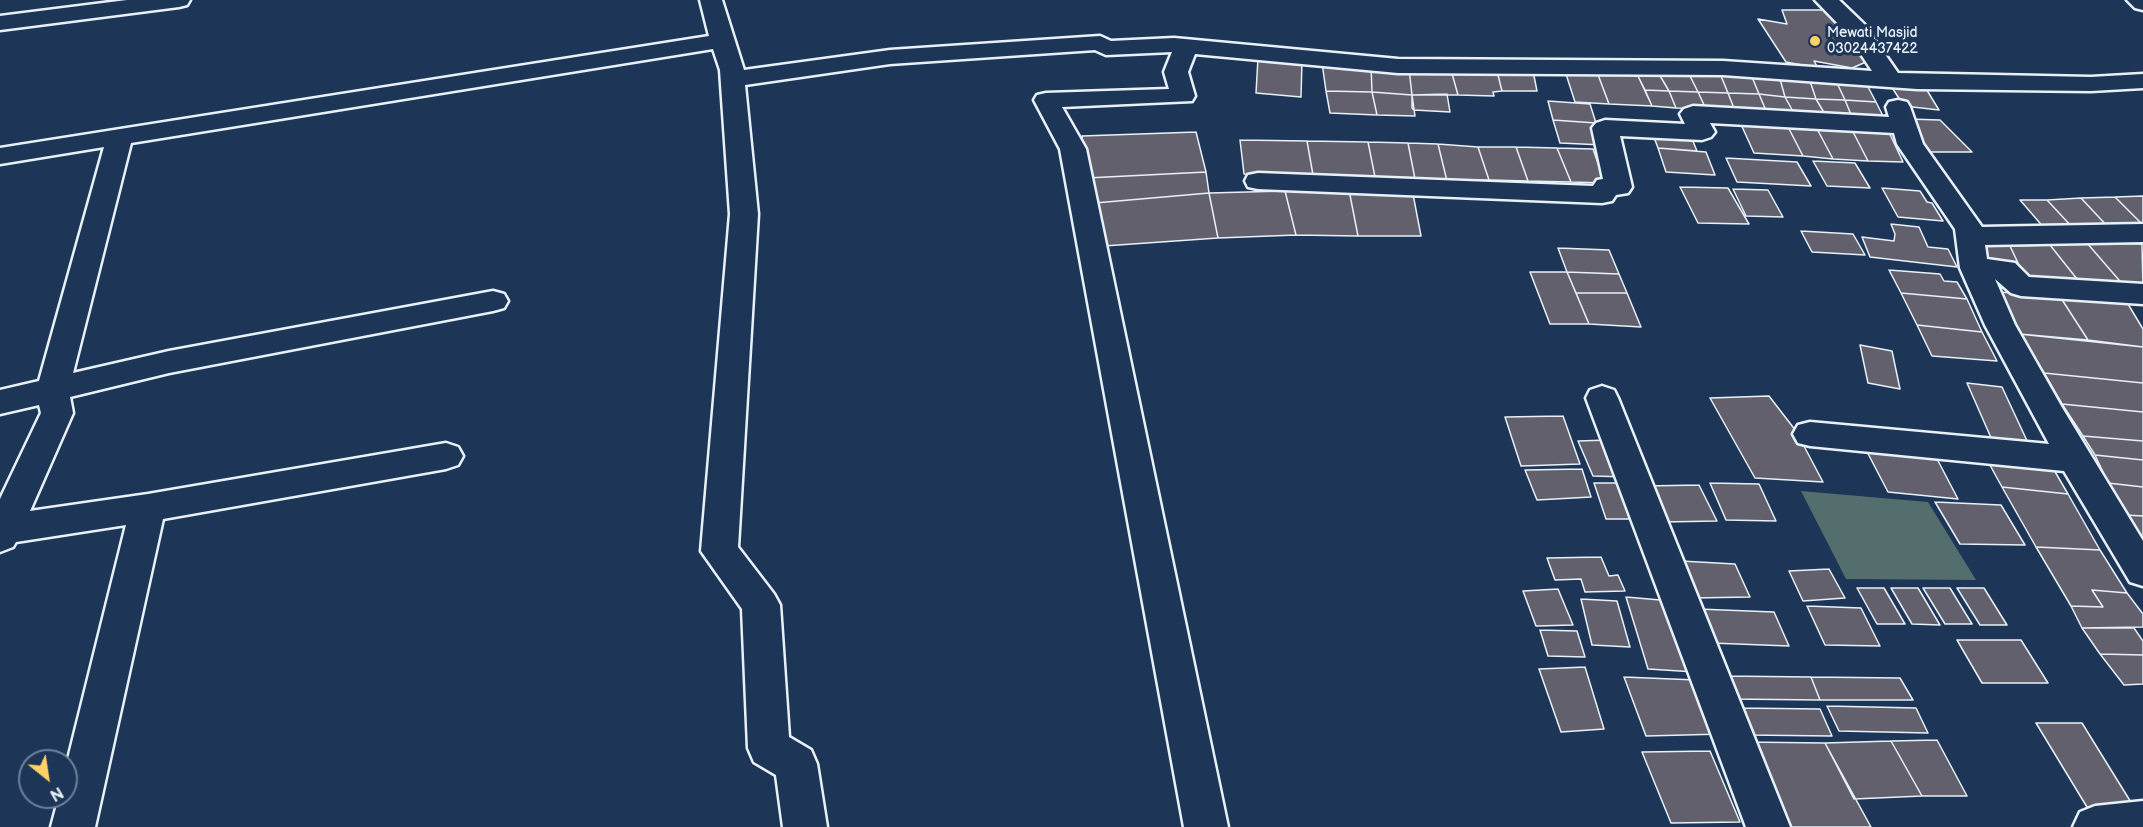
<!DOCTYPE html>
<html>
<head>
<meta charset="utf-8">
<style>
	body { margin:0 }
	#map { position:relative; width:2143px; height:827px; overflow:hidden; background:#1d3557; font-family:"Balsamiq Sans",sans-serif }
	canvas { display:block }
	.north { position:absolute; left:18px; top:749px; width:60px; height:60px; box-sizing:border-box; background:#1d3557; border:2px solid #6e8097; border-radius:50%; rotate:150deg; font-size:16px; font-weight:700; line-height:24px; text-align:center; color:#e8f1f8 }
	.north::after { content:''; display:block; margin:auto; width:21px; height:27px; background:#ffd166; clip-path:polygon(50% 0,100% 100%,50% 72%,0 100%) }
</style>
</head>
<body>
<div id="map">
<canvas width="2143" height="827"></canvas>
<div class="north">N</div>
</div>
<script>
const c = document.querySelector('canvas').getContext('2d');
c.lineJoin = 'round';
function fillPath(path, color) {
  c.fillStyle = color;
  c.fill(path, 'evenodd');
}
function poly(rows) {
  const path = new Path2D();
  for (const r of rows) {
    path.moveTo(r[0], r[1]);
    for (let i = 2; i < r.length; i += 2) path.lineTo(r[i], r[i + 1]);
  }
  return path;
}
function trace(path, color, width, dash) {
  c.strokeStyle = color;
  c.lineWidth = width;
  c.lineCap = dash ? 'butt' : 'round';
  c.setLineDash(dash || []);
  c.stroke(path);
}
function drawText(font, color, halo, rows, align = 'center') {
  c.font = font + ' "Balsamiq Sans",sans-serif';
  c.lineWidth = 6;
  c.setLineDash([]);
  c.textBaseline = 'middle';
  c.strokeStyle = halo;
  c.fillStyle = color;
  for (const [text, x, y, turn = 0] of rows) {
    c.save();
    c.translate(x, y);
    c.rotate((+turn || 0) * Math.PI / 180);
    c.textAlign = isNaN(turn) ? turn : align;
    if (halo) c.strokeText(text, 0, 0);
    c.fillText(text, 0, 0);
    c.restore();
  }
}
fillPath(poly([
	[1801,491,1928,502,1976,580,1846,579]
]), '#536e6c');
const building = poly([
	[1782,10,1830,10,1873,59,1852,68,1814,61,1818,68,1786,62,1758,19,1787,24,1782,10],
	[1258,58,1302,61,1301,97,1256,93,1258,58],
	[1322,63,1371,66,1372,92,1326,91,1322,63],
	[1371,66,1409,69,1412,95,1372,92,1371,66],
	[1409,69,1451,70,1458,95,1412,95,1409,69],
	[1451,70,1497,71,1502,91,1493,92,1494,96,1458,95,1451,70],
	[1497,71,1533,71,1537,91,1502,91,1497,71],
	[1565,71,1597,72,1609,104,1575,102,1565,71],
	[1597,72,1637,74,1652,106,1609,104,1597,72],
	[1637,74,1659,74,1669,91,1645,90,1637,74],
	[1659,74,1689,74,1698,92,1669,91,1659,74],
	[1689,74,1721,76,1728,93,1698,92,1689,74],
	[1721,76,1752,77,1759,94,1728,93,1721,76],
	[1752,77,1780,79,1785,97,1759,94,1752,77],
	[1780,79,1810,81,1816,99,1785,97,1780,79],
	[1810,81,1837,83,1845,100,1816,99,1810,81],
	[1837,83,1867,85,1876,102,1845,100,1837,83],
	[1891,86,1925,87,1939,110,1904,106,1891,86],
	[1645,90,1669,91,1676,108,1652,106,1645,90],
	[1326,91,1372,92,1377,115,1330,113,1326,91],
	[1669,91,1698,92,1706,109,1676,108,1669,91],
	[1372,92,1412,95,1415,116,1377,115,1372,92],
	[1698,92,1728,93,1735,111,1706,109,1698,92],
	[1728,93,1759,94,1767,113,1735,111,1728,93],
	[1447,94,1450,112,1414,110,1412,108,1412,95,1447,94],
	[1759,94,1785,97,1795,115,1767,113,1759,94],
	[1785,97,1816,99,1826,116,1795,115,1785,97],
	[1816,99,1845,100,1852,117,1826,116,1816,99],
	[1845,100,1876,102,1885,120,1852,117,1845,100],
	[1548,101,1590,104,1596,123,1553,120,1548,101],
	[1908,119,1940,120,1972,152,1921,152,1908,119],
	[1553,120,1596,123,1603,145,1560,143,1553,120],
	[1739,120,1786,123,1803,156,1754,153,1739,120],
	[1786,123,1815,125,1833,159,1803,156,1786,123],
	[1815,125,1850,126,1868,161,1833,159,1815,125],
	[1850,126,1887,128,1903,162,1868,161,1850,126],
	[1196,132,1206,172,1087,178,1082,136,1196,132],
	[1652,132,1690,134,1697,151,1658,148,1652,132],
	[1240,140,1307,141,1313,175,1244,174,1240,140],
	[1307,141,1368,142,1375,177,1313,175,1307,141],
	[1368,142,1408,143,1415,179,1375,177,1368,142],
	[1408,143,1438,144,1447,181,1415,179,1408,143],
	[1438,144,1478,147,1489,180,1447,181,1438,144],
	[1478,147,1516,147,1528,181,1489,180,1478,147],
	[1516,147,1557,148,1571,182,1528,181,1516,147],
	[1557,148,1593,149,1605,183,1571,182,1557,148],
	[1658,148,1706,152,1715,175,1666,172,1658,148],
	[1726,158,1797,162,1811,186,1737,182,1726,158],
	[1813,161,1855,163,1870,188,1827,186,1813,161],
	[1206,172,1209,193,1095,203,1087,178,1206,172],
	[1680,187,1728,188,1749,224,1698,223,1680,187],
	[1882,188,1920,191,1927,202,1932,203,1943,221,1898,217,1882,188],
	[1733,189,1768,190,1783,217,1746,216,1733,189],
	[1349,190,1413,194,1421,236,1358,236,1349,190],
	[1349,190,1358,236,1296,235,1285,191,1349,190],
	[1285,191,1296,235,1218,238,1209,193,1285,191],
	[1209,193,1218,238,1104,246,1095,203,1209,193],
	[2143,196,2143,225,2115,197,2143,196],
	[2115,197,2143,225,2143,226,2109,228,2081,198,2115,197],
	[2081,198,2109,228,2073,228,2047,200,2081,198],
	[2020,200,2047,200,2073,228,2045,229,2020,200],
	[1891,224,1919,227,1928,247,1948,249,1957,267,1870,257,1862,237,1894,241,1895,234,1891,224],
	[1801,231,1853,234,1865,255,1812,252,1801,231],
	[1981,243,2010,246,2019,265,1983,262,1981,243],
	[2087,243,2142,244,2143,288,2125,287,2087,243],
	[2087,243,2125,287,2081,284,2050,245,2087,243],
	[2050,245,2081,284,2026,280,2010,246,2050,245],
	[1558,248,1609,250,1619,274,1567,272,1558,248],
	[1889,270,1940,274,1944,281,1957,282,1967,299,1901,293,1889,270],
	[1530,272,1567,272,1589,324,1550,324,1530,272],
	[1567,272,1619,274,1627,293,1576,293,1567,272],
	[1996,292,2059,295,2088,340,2019,334,1996,292],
	[1576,293,1627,293,1641,327,1589,324,1576,293],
	[1901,293,1967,299,1982,332,1917,325,1901,293],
	[2059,295,2125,299,2143,329,2143,347,2088,340,2059,295],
	[1917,325,1982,332,1997,361,1932,356,1917,325],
	[2019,334,2143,347,2143,383,2044,373,2019,334],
	[1860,345,1892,351,1900,389,1868,383,1860,345],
	[2044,373,2143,383,2143,412,2062,404,2044,373],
	[1967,383,2002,387,2029,445,1992,440,1967,383],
	[1769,396,1796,431,1823,482,1755,478,1710,398,1769,396],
	[2062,404,2143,412,2143,441,2083,436,2062,404],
	[1563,416,1580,464,1521,466,1505,417,1563,416],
	[2083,436,2143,441,2143,460,2095,455,2083,436],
	[1608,440,1625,477,1593,476,1578,441,1608,440],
	[1864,446,1935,455,1958,499,1888,492,1864,446],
	[2095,455,2143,460,2143,487,2108,483,2095,455],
	[1986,458,2050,463,2068,494,2002,487,1986,458],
	[1582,469,1591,497,1537,500,1525,470,1582,469],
	[1594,483,1625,483,1641,519,1606,519,1594,483],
	[1710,483,1759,484,1776,521,1726,520,1710,483],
	[2108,483,2143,487,2143,516,2125,515,2108,483],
	[1699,485,1717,521,1662,522,1645,486,1699,485],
	[2002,487,2068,494,2100,550,2036,547,2002,487],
	[1935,502,2001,505,2025,545,1960,544,1935,502],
	[2125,515,2143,516,2143,542,2125,515],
	[2036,547,2100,550,2127,593,2092,590,2103,607,2071,606,2036,547],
	[1601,557,1609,576,1618,575,1625,591,1585,592,1581,579,1555,580,1547,558,1601,557],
	[1681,561,1735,564,1750,597,1693,598,1681,561],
	[1829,569,1845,598,1803,601,1789,571,1829,569],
	[1857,588,1884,588,1905,624,1877,624,1857,588],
	[1891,588,1918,588,1940,625,1912,624,1891,588],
	[1923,588,1950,588,1972,624,1945,624,1923,588],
	[1957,588,1984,588,2007,625,1980,625,1957,588],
	[1558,589,1573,625,1536,626,1523,591,1558,589],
	[2092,590,2127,593,2143,614,2143,627,2082,628,2071,606,2103,607,2092,590],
	[1626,597,1672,601,1695,672,1648,669,1626,597],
	[1581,599,1617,601,1630,647,1592,645,1581,599],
	[1807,606,1861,608,1880,646,1825,645,1807,606],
	[1698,609,1774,612,1789,646,1711,643,1698,609],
	[2082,628,2134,628,2143,641,2143,655,2100,654,2082,628],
	[1540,630,1577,631,1585,657,1548,656,1540,630],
	[1957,640,2021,640,2048,683,1982,683,1957,640],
	[2100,654,2143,655,2143,684,2124,685,2100,654],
	[1585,667,1604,729,1561,732,1539,669,1585,667],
	[1723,676,1811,677,1820,700,1730,699,1723,676],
	[1624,677,1696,680,1723,734,1646,736,1624,677],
	[1811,677,1900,678,1913,700,1820,700,1811,677],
	[1827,706,1916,708,1928,733,1839,731,1827,706],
	[1736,708,1820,709,1832,736,1747,735,1736,708],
	[2036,723,2082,723,2137,812,2090,812,2036,723],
	[1937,740,1967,796,1922,796,1891,741,1937,740],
	[1891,741,1922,796,1854,799,1825,743,1891,741],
	[1743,742,1825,743,1871,827,1779,827,1743,742],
	[1710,751,1740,822,1671,823,1642,752,1710,751]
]);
fillPath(building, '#62606c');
trace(building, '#e8f1f8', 1.5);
const minor = poly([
	[127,0,190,0,187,5,179,7,0,30,0,16,127,0],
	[700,0,722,0,744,70,890,50,1100,36,1111,41,1174,38,1398,59,1723,61,1872,71,1847,33,1815,0,1839,0,1864,24,1898,73,2091,77,2143,74,2143,88,2091,91,1917,89,1723,75,1398,73,1195,54,1188,72,1195,96,1192,101,1062,107,1086,149,1228,827,1184,827,1060,149,1034,100,1037,95,1046,93,1169,89,1164,72,1172,52,1106,55,1095,50,890,64,745,85,758,214,738,547,774,594,780,605,789,737,811,750,817,764,827,827,783,827,776,775,754,762,748,748,742,609,701,551,730,214,720,70,713,49,131,143,73,373,169,351,493,291,504,294,508,301,504,308,493,311,169,373,70,397,73,413,30,511,148,494,446,443,458,447,463,456,458,465,446,469,163,519,95,827,51,827,59,797,66,797,66,767,126,525,16,542,13,547,0,552,0,499,41,413,39,405,0,414,0,390,39,381,104,147,0,164,0,148,709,36,700,0],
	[2127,0,2143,0,2143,10,2135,8,2127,0],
	[1898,100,1907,102,1910,107,1923,144,1982,227,2143,224,2143,242,1985,245,1987,259,2015,263,2029,277,2143,284,2143,304,2021,296,2011,293,1995,279,2015,325,2061,406,2143,541,2143,586,2130,582,2064,471,1810,446,1798,443,1793,434,1798,425,1810,422,2049,444,1985,325,1960,268,1955,229,1897,144,1894,133,1710,123,1715,132,1711,137,1702,140,1620,136,1632,187,1628,193,1616,195,1612,201,1602,203,1258,189,1248,187,1245,181,1248,175,1258,173,1593,186,1597,180,1603,179,1592,128,1596,123,1605,120,1685,124,1680,114,1684,109,1693,106,1889,117,1886,107,1889,102,1898,100],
	[1602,386,1614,390,1618,398,1790,827,1746,827,1586,398,1590,390,1602,386],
	[2143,801,2143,827,2073,827,2080,812,2095,806,2143,801]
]);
trace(minor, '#e8f1f8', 5);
fillPath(minor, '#1d3557');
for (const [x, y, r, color] of [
	[1815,41,6,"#ffd166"]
]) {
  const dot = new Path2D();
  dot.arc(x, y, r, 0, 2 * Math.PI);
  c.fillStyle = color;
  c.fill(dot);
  trace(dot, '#1d3557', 2);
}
drawText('14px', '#e8f1f8', '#1d3557', [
	["Mewati Masjid",1827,33],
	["03024437422",1827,49]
], 'left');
</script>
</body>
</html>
